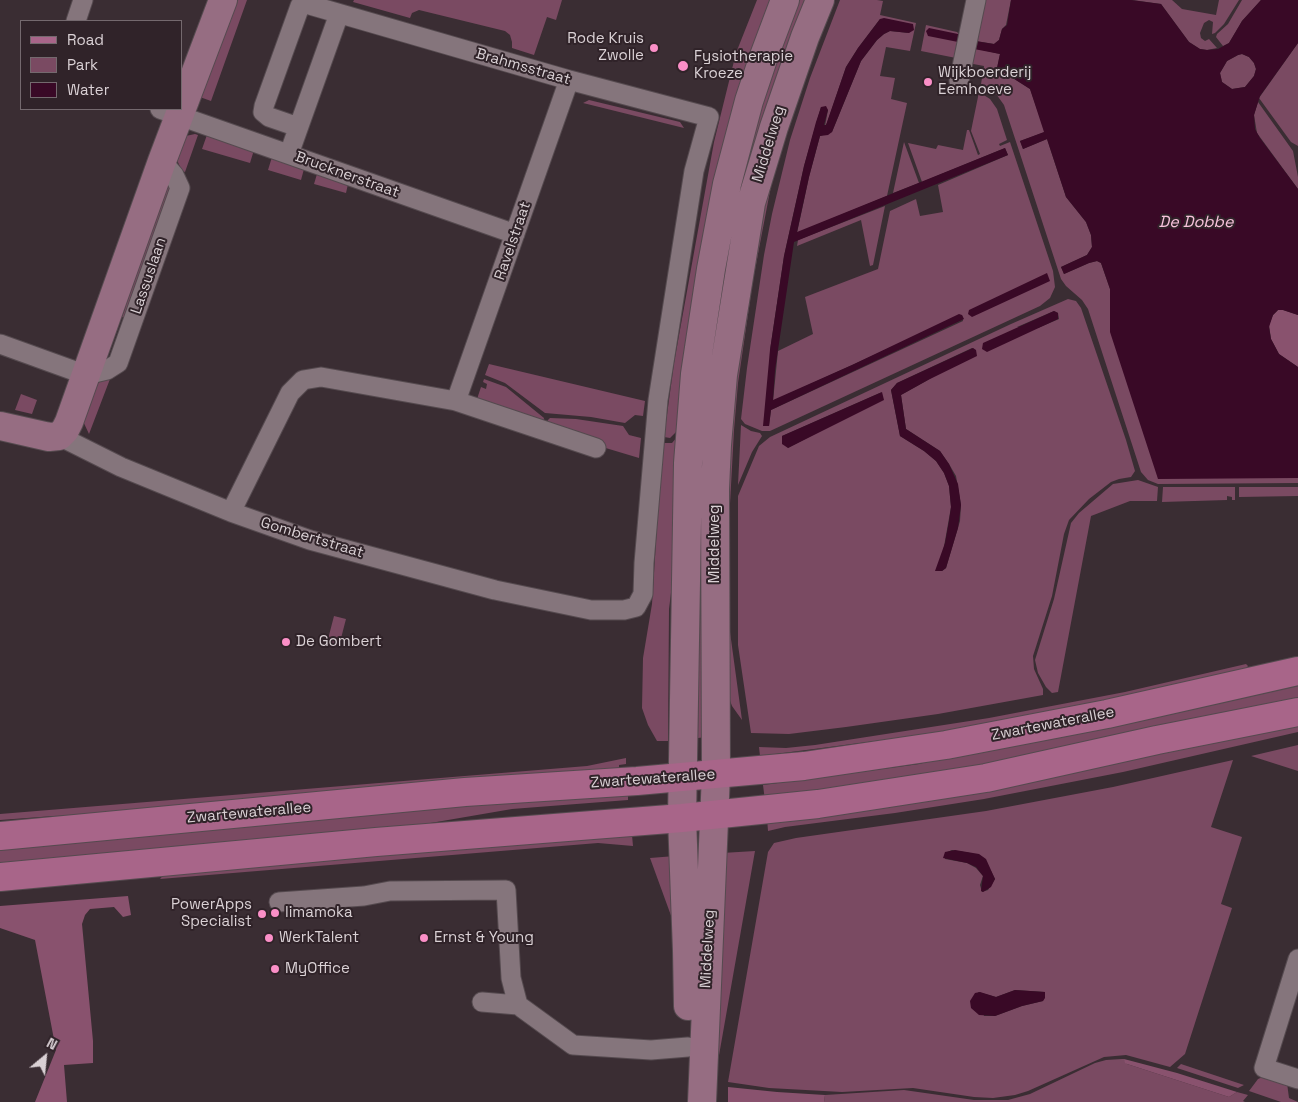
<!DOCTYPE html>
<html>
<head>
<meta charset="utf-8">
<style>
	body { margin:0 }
	#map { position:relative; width:1298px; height:1102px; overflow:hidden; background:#3a2d33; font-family:"Space Grotesk",sans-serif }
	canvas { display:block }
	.legend { position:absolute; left:20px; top:20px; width:162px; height:90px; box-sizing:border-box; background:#302329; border:1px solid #74696e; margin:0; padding:6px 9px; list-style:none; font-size:15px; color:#dad1d5 }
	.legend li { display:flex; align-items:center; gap:10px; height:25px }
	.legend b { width:25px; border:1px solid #74696e }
	.north { position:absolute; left:20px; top:1032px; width:50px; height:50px; -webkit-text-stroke:4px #302329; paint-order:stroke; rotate:28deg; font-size:14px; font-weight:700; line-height:20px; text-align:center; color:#dad1d5 }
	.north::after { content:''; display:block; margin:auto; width:18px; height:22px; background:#dad1d5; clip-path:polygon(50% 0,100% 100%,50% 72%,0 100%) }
</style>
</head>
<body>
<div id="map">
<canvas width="1298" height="1102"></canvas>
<ul class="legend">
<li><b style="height:6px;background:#a86589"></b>Road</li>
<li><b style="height:14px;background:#7a4a62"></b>Park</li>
<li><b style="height:14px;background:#390926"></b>Water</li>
</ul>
<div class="north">N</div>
</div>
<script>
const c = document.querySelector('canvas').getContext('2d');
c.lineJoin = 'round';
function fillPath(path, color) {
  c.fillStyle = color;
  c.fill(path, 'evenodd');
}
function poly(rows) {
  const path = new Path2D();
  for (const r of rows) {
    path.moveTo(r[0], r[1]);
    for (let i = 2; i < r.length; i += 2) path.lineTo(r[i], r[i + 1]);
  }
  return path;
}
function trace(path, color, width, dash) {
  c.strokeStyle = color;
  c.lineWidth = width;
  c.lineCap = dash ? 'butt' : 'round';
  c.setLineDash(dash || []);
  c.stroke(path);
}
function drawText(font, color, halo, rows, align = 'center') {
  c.font = font + ' "Space Grotesk",sans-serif';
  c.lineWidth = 4;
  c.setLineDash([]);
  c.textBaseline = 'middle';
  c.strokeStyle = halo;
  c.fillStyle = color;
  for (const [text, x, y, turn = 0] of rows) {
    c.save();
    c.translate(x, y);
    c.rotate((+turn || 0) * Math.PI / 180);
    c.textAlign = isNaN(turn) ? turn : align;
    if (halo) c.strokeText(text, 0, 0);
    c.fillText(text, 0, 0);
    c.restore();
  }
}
fillPath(poly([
	[231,0,247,0,211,101,197,96],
	[354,0,562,0,556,20,547,17,534,55,512,48,512,42,510,35,505,31,419,10,412,13,410,18,353,2],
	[757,0,776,0,677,431,670,438,664,437,674,363,714,142,736,53],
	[794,0,809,0,750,171,706,737,698,738,699,607,696,468,727,223],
	[840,0,877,0,883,1,880,15,916,23,910,51,886,47,880,76,895,78,891,99,907,103,887,196,797,233,809,177,820,136,832,132,861,61,877,40,884,34,890,31,909,33,880,19,858,48,846,67,827,123,825,126,828,110,821,107,804,166,784,256,770,350,769,426,771,410,963,321,962,315,773,401,778,351,813,334,805,297,878,269,890,211,916,199,920,216,943,212,938,185,1008,155,1005,148,922,182,908,143,936,149,938,145,963,150,967,130,969,130,978,155,980,154,971,131,979,92,990,99,997,109,1007,140,999,144,1000,146,1010,142,1053,271,1055,287,1050,298,1040,306,770,431,762,431,745,424,741,419,747,368,764,255,772,214,790,140,810,78],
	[979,0,1011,0,1006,25,1002,29,999,40,994,44,976,41,974,48,1000,54,997,68,1030,89,1045,132,1020,141,1023,149,1047,139,1066,197,1086,222,1091,235,1092,247,1087,255,1061,267,1064,274,1089,263,1097,261,1101,263,1110,289,1110,327,1298,478,1298,483,1158,484,1148,480,1141,472,1088,309,1082,300,1066,286,1061,279,1004,105,994,91,981,84,984,66,968,63],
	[1132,0,1172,0,1182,9,1216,15,1219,0,1239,0,1224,24,1215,33,1212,34,1213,22,1209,20,1204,23,1200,33,1201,38,1205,41,1209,39,1217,48,1207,50,1200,49,1189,42,1161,4],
	[1242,0,1261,0,1242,21,1229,43,1223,46,1216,37,1217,34,1228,24],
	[926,25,957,32,965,40,961,59,921,51],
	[1298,43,1298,146,1291,142,1259,98],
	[1242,54,1249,57,1254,63,1256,69,1254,76,1245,87,1232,89,1222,82,1220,73,1227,61,1238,55],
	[589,100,680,122,684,128,583,103],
	[1258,102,1293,151,1298,177,1298,189,1257,133,1254,115],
	[208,132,254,150,250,163,202,149],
	[195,134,198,135,185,172,182,171,176,158,181,137],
	[783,139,771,186,753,280,738,383,734,430,730,504,730,632,742,720,732,706,728,695,724,478,752,242],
	[904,142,919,183,893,193],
	[272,157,304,169,301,180,268,170],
	[317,174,348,184,346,193,314,184],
	[164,185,172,187,124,318,122,317,125,309,130,279],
	[885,206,873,265,870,266,861,220,797,246,798,240],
	[1068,299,1076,301,1081,308,1126,440,1135,471,1131,477,1119,479,1111,482,1089,499,1069,520,1064,534,1052,596,1033,656,1034,669,1043,689,1043,695,938,714,846,727,789,734,751,733,738,645,738,496,759,446,770,437,1011,324],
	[1054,311,1058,313,1059,319,1038,328,1017,327],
	[972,348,974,349,928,380,901,395,906,429,940,451,949,464,956,476,961,505,960,521,946,568,942,571,943,552,951,507,949,486,944,473,936,461,924,451,900,436,891,390,897,383],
	[882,392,826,428,788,448,782,436],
	[489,364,645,401,643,416,635,415,625,423,591,417,545,413,505,383,485,375],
	[103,377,110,379,89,434,82,419,93,381],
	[484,379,506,387,544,418,543,423,476,402,481,387,486,389,487,384,483,382],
	[21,394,37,400,32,414,15,410],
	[550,418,576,419,623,426,629,435,641,438,639,458,599,446,546,425,548,420],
	[741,425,751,431,760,433,762,436,752,452,738,485],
	[678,436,678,537,669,609,668,741,657,741,648,725,642,708,643,658,652,604,662,447,664,443,672,443],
	[1138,480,1158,487,1157,501,1130,501,1091,516,1058,692,1052,693,1046,687,1038,673,1035,660,1054,599,1071,523,1079,513,1113,484],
	[1163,487,1235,487,1235,500,1232,500,1232,497,1227,496,1227,500,1162,502],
	[1239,487,1298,487,1298,496,1239,497],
	[334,616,346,619,339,646,327,643],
	[1246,664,1248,666,1244,672,1122,703,914,736,760,756,759,747,786,748,815,745,989,718,1125,692],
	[1298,680,1298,704,1169,734,765,801,763,785,919,764,992,745],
	[1298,721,1298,732,1123,772,984,799,895,813,785,827,768,831,767,818],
	[1298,745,1298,771,1251,756],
	[626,758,626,764,619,765,619,770,125,815,54,816,0,820,0,814,587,766],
	[1233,760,1211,827,1242,837,1221,904,1232,908,1185,1054,1170,1067,1126,1055,1104,1057,1028,1091,1015,1095,993,1098,974,1097,913,1088,842,1092,769,1088,728,1082,768,852,774,843,796,838,986,811,1113,787],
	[952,850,970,853,991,871,995,879,988,890,982,892,980,885,983,876,976,868,967,863,945,859,945,853],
	[1015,990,1045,992,1043,1001,1022,1006,995,1016,984,1016,978,992,996,997],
	[628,790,628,800,512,809,355,836,0,865,0,849],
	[632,835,633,846,598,843,160,879,166,872],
	[755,851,715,1078,722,853],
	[675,856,681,943,650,858],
	[1122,1059,1124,1059,1127,1064,1229,1097,1237,1092,1248,1095,1243,1101,1245,1102,824,1102,825,1095,904,1090,974,1100,1008,1100,1030,1094,1095,1063,1106,1060],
	[1181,1064,1244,1085,1238,1088,1177,1068],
	[1265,1076,1287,1083,1289,1098,1298,1102,1281,1102,1249,1091,1258,1079]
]), '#7a4a62');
fillPath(poly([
	[1278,310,1283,310,1298,315,1298,367,1279,354,1271,339,1269,325,1273,315],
	[128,896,131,915,123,917,114,907,90,909,85,915,82,924,93,1041,93,1063,64,1065,67,1102,35,1102,56,1050,35,940,0,928,0,906],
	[1124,1059,1177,1073,1237,1092,1229,1097,1127,1064,1125,1063],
	[728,1087,777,1092,825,1095,824,1102,728,1102]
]), '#89526e');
fillPath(poly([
	[1011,0,1131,0,1161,4,1189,42,1200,49,1207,50,1218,49,1229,43,1242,21,1261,0,1298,0,1298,43,1260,96,1254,115,1255,129,1260,138,1298,189,1298,315,1283,310,1278,310,1273,315,1269,327,1271,339,1279,354,1298,367,1298,478,1158,479,1110,332,1110,289,1101,263,1097,261,1089,263,1064,274,1061,267,1087,255,1092,247,1091,235,1086,222,1066,197,1047,139,1023,149,1020,141,1044,132,1030,89,997,68,1000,54,974,49,975,41,994,44,999,40,1002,29,1007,25],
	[1242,54,1249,57,1254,63,1256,69,1254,76,1245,87,1232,89,1222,82,1220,73,1227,61,1238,55],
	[884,18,913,24,914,30,909,33,890,31,884,34,877,40,861,61,832,132,828,135,820,136,809,177,797,232,1005,148,1008,155,794,242,775,370,773,400,852,365,959,314,962,315,964,319,771,410,769,426,763,426,770,350,784,256,804,166,816,122,821,107,826,106,828,110,824,125,826,125,846,67,858,48,880,19],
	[929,28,958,34,960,36,958,42,928,36,926,31],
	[1047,273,1050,281,972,317,968,314,969,310],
	[1054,311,1058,313,1058,319,987,352,982,349,983,343],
	[973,348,976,350,977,356,928,380,901,395,906,429,940,451,949,464,958,484,961,505,958,528,946,568,942,571,935,571,945,543,949,521,951,507,949,486,944,473,936,461,924,451,900,436,891,390,897,383],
	[882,392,884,400,788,448,782,444,782,436],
	[955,850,979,854,986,859,995,879,991,887,983,892,981,891,983,876,976,867,967,863,943,858,945,852],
	[1015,990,1045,992,1045,998,1043,1001,1022,1006,995,1016,979,1015,971,1008,970,1001,975,993,980,992,996,997]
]), '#390926');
const street = poly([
	[76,21,83,0],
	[959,81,976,0],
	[160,109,515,234],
	[289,154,339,14],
	[0,344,86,375,107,370,118,363,180,188,174,175,162,161],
	[456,401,569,80],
	[59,436,121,467,231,512,310,540,495,590,591,610,624,610,636,607,643,594,644,563,658,400,694,171,709,117,569,80,303,3,300,6,264,106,263,112,269,117,298,127],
	[231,512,290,393,303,380,321,377,456,401,596,448],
	[279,902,364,896,390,891,506,890,511,978,518,1005],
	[1298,959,1264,1068,1298,1079],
	[482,1002,518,1005,573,1045,651,1050,688,1047]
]);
const secondary = poly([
	[0,426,49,437,59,436,65,430,69,422,162,161,223,0],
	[688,1006,687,951,682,818,688,463,695,374,711,269,727,184,749,101,764,56,785,0],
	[702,1102,716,774,715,489,717,445,723,375,751,203,774,127,805,37,820,0]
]);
const primary = poly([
	[0,836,465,792,637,781,804,766,946,745,1107,714,1298,671],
	[0,877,376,842,682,818,818,804,986,778,1157,740,1298,712]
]);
trace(street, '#554a4f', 21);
trace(secondary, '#554a4f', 30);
trace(primary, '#554a4f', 30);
trace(street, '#85757c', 19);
trace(secondary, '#966d82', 28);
trace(primary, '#a86589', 28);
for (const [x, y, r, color] of [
	[654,48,5,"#fa8fc7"],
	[683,66,6,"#fa8fc7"],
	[928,82,5,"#fa8fc7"],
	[286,642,5,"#fa8fc7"],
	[275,913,5,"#fa8fc7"],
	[262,914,5,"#fa8fc7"],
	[269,938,5,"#fa8fc7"],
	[424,938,5,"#fa8fc7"],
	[275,969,5,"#fa8fc7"]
]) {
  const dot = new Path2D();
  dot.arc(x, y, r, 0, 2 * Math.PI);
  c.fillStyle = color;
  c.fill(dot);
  trace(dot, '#302329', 2);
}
drawText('15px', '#dad1d5', '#302329', [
	["Rode Kruis",644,39,"right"],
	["Zwolle",644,56,"right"],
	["Fysiotherapie",694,57],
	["Kroeze",694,74],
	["Wijkboerderij",938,73],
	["Eemhoeve",938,90],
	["De Gombert",296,642],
	["PowerApps",252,905,"right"],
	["Specialist",252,922,"right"],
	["limamoka",285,913],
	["WerkTalent",279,938],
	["Ernst & Young",434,938],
	["MyOffice",285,969]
], 'left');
drawText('15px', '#dad1d5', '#302329', [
	["Brahmsstraat",523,67,16],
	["Middelweg",769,144,-73],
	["Brucknerstraat",347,175,20],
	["Ravelstraat",513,241,-71],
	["Lassuslaan",149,276,-71],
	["Gombertstraat",312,538,17],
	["Middelweg",715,544,-90],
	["Zwartewaterallee",1053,724,-11],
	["Zwartewaterallee",653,779,-4],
	["Zwartewaterallee",249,813,-5],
	["Middelweg",708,949,-87]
]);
drawText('italic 16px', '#f7c2db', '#302329', [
	["De Dobbe",1196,223]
]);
</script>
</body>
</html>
